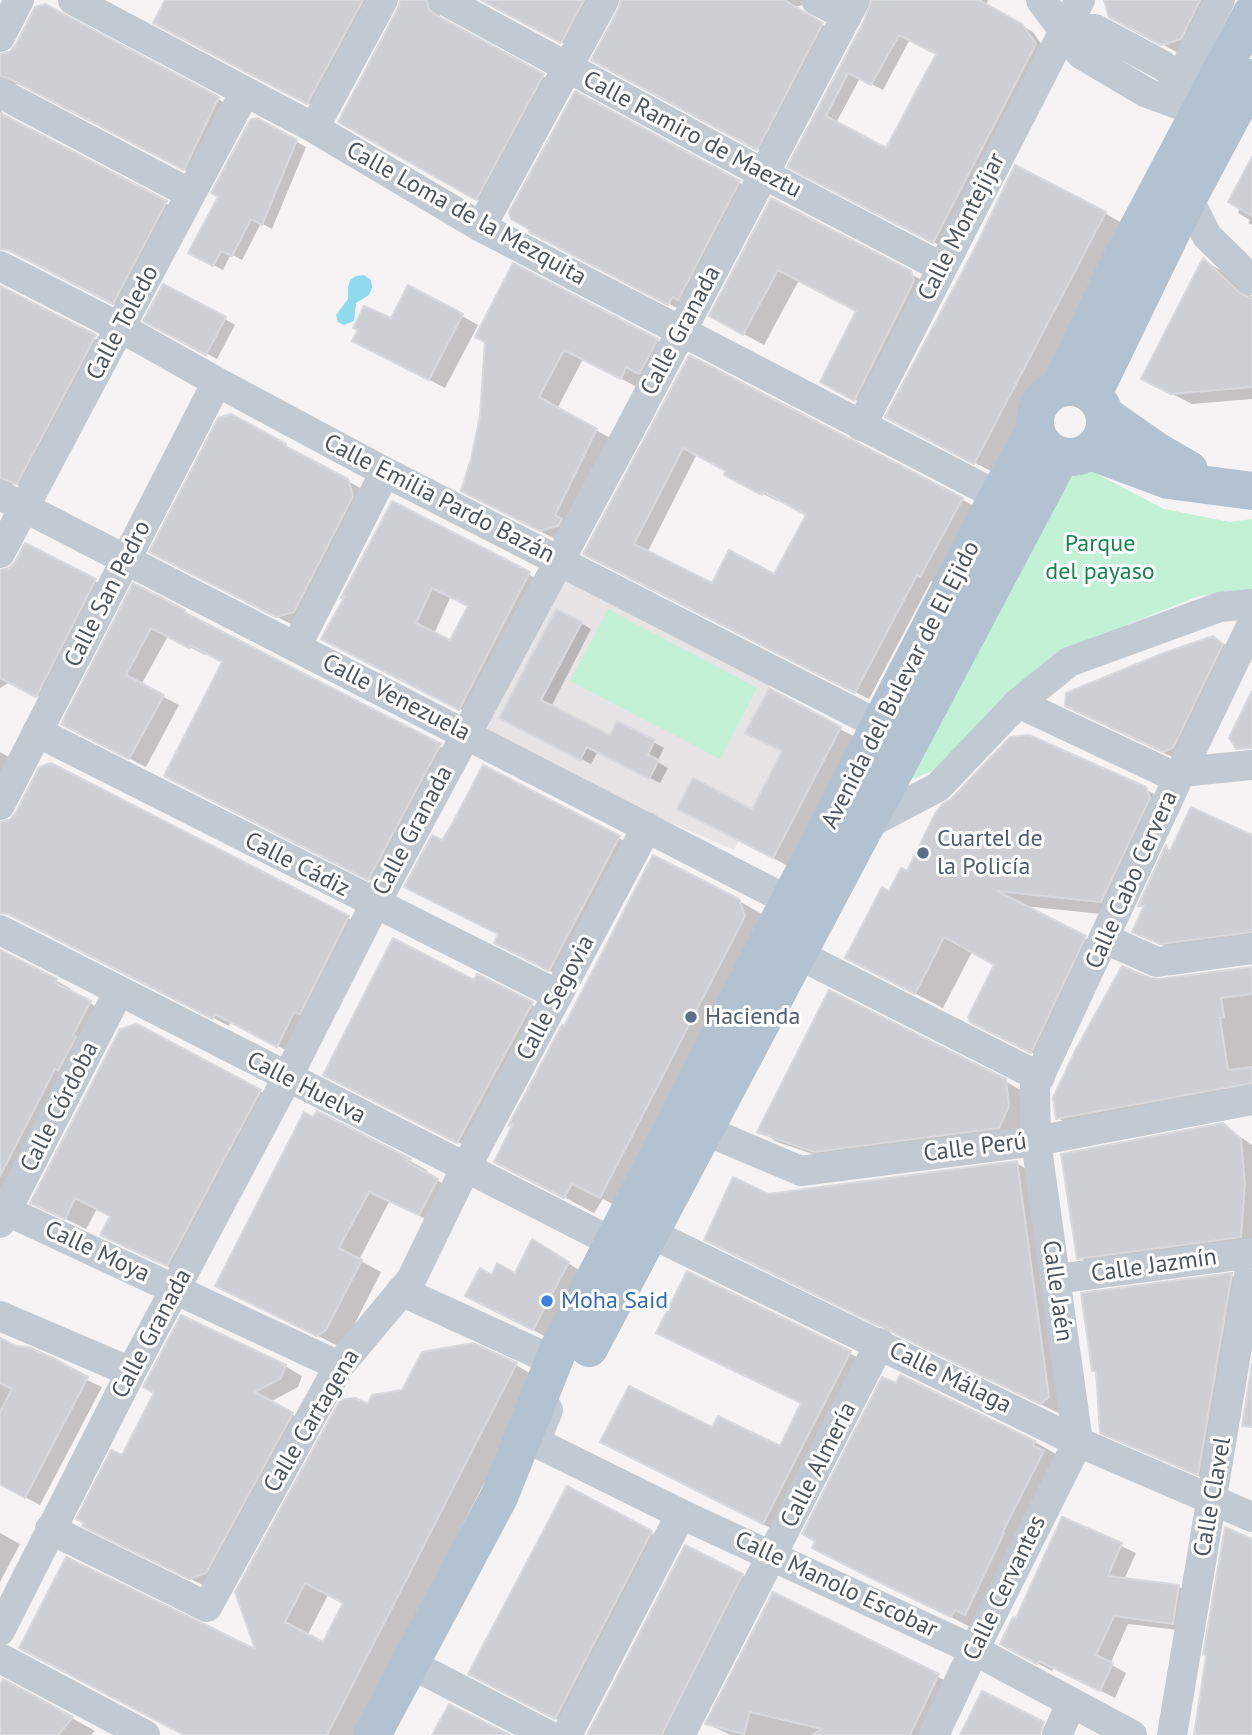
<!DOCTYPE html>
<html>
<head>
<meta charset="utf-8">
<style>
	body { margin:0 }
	canvas { display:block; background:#f5f3f3 }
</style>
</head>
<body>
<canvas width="1252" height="1735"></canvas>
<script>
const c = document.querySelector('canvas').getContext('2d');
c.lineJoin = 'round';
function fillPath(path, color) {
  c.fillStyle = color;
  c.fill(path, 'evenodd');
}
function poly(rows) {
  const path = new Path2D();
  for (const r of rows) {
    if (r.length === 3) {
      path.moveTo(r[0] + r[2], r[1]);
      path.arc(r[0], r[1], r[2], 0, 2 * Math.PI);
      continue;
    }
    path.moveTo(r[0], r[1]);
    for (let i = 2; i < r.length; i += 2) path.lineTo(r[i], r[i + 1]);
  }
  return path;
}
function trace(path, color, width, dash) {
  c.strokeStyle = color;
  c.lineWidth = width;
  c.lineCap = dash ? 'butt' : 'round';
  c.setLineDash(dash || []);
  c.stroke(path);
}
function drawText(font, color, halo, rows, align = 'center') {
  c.font = font + ' "PT Sans",sans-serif';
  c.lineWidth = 6;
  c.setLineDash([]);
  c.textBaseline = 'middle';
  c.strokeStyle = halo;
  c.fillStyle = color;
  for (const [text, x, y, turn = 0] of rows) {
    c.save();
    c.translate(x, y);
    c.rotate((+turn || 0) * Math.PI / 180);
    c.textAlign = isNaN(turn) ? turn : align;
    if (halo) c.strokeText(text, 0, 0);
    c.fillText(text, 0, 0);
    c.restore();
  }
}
fillPath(poly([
	[559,560,776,673,747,732,785,753,734,850,465,734]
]), '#e6e4e5');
fillPath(poly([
	[1089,470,1164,509,1230,522,1252,519,1252,590,1199,596,1061,651,941,767,882,792,1057,483],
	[608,609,757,688,720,759,570,681]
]), '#c3f1d5');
fillPath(poly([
	[364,275,371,280,372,288,369,295,356,303,354,321,344,325,338,322,336,315,348,299,348,287,350,280,356,276]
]), '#90daee');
fillPath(poly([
	[167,0,378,0,319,109,166,28],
	[402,0,439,0,437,8,441,18,446,23,554,82,487,205,341,121],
	[484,0,599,0,572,48],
	[623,0,812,0,811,3,794,7,833,31,768,155,594,60],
	[873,0,988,0,986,6,1033,32,1046,51,945,248,801,172,872,9],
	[910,39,938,54,887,151,836,123,860,78,883,90],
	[1107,0,1230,0,1184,56,1132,28],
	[0,53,1,56,218,99,234,108,200,178,26,86,16,84,7,87,0,96],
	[575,93,749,188,679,309,541,237],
	[0,109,6,118,182,212,129,312,0,244],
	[257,120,306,147,272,229,261,223,242,260,231,254,223,270,191,253],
	[1252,169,1252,225,1248,223,1250,220,1238,213],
	[772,200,931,285,875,411,823,382,858,311,799,280,764,345,731,327],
	[1105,213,1135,231,1006,479,887,417],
	[1204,261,1224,272,1252,297,1252,399,1192,404,1143,379],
	[0,290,107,345,30,490,14,484,4,486,0,491],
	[462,316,478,325,445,388,370,349,392,320],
	[225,319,235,325,217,359,146,320],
	[657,340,675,351,639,388,583,359,557,409,614,440,559,541,481,501,482,416,487,342],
	[689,357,976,507,934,583,931,581,869,699,599,561],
	[697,454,728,471,740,482,777,501,778,498,808,514,775,576,713,585,647,553],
	[285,445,369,493,299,628,173,564],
	[392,503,547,584,478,718,341,648,346,599,343,597],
	[451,596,470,606,451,643,434,634],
	[26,545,108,588,49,702,10,682,0,688,0,572,11,569],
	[134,586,184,612,200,622,456,755,385,887,182,785,224,662,207,653,205,655,168,636,141,685,179,705,146,767,79,733],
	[581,623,591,629,551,707,611,738,618,723,664,748,657,762,668,768,660,783,598,751,591,764,511,723],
	[1213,638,1239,652,1189,765,1092,719,1067,705],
	[840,729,859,739,792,868,697,819,753,811,783,752,766,743],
	[0,752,21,764,0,805],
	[51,765,364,926,293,1054,231,1021,229,1026,0,910,0,824,11,821],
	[1145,789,1174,805,1130,917,1024,906,1113,953,1060,1067,1000,1037,996,965,972,952,943,1008,847,958,890,893,907,873],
	[1252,837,1252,943,1178,953,1135,931,1146,908,1140,905,1167,848,1172,851],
	[619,838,638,849,570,981,515,953,500,935,442,843],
	[739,901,769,918,630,1213,603,1199,594,1213,496,1161,514,1127,510,1125,562,1027,565,1028],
	[0,949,71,989,69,992,105,1011,0,1213],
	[1252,968,1252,1094,1074,1128,1058,1118,1149,980,1159,981],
	[478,976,556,1018,484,1155,350,1088,475,982],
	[1005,1081,1024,1092,1027,1117,1017,1138,833,1161,777,1142,759,1131],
	[260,1091,281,1103,189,1277,103,1235,112,1217,97,1209,86,1229,32,1202],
	[317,1113,410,1161,428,1171,423,1173,457,1191,439,1225,389,1202,359,1260,381,1272,346,1341,338,1346,217,1285],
	[1223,1125,1252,1145,1252,1246,1096,1267,1079,1257],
	[1016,1163,1042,1178,1067,1417,731,1254,706,1239,767,1196],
	[553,1254,589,1276,554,1341,488,1307,492,1277,516,1275],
	[688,1274,875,1366,788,1537,602,1442,713,1430,780,1449,802,1404,658,1332],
	[1231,1275,1250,1286,1216,1484,1121,1442,1102,1432,1098,1372,1094,1370],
	[0,1340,102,1387,40,1505,0,1484],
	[516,1365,538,1378,355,1735,186,1735,257,1653,368,1406],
	[328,1595,345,1604,324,1644,307,1636],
	[285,1366,302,1376,298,1387,270,1402,309,1424,207,1587,101,1534,122,1457,156,1392],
	[901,1377,1035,1442,1063,1458,980,1632,814,1547],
	[568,1489,673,1545,578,1730,492,1686],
	[1063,1519,1136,1553,1124,1580,1179,1587,1193,1595,1187,1631,1128,1624,1110,1664,1126,1673,1115,1698,1054,1667,1052,1671,1017,1652,1016,1620],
	[0,1533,20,1544,0,1582],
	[742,1575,764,1588,688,1735,589,1735],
	[773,1594,954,1685,930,1735,731,1735,707,1724],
	[4,1682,72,1718,95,1731,91,1735,0,1735,0,1684,2,1685]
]), '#0003');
const building = poly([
	[165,0,363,0,307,104,153,23,165,0],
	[400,0,427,0,429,9,436,15,544,74,476,200,338,122,398,8,400,0],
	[481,0,584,0,561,43,481,0],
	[621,0,784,0,823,23,757,150,591,60,619,8,621,0],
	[872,0,979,0,1022,24,1036,44,933,243,787,167,863,23,872,0],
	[899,35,936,54,886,148,826,116,848,73,871,85,899,35],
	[1104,0,1200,0,1181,39,1161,45,1109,17,1104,0],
	[45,4,219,97,184,170,8,78,0,76,0,54,9,52,15,46,35,7,45,4],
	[575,91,740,181,678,300,672,297,668,305,529,232,530,230,511,219,509,212,575,91],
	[0,113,167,201,113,304,8,250,0,249,0,113],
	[257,118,297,140,262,225,251,219,232,256,221,251,213,266,188,253,218,197,211,193,250,120,257,118],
	[1252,157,1252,216,1228,202,1252,157],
	[1015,165,1106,212,974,464,885,417,977,244,1015,165],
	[771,198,911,271,914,281,854,401,820,382,856,311,778,270,743,335,709,316,771,198],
	[1203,258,1240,293,1252,299,1252,387,1171,394,1141,379,1203,258],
	[513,263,658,339,639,374,626,367,621,379,564,350,539,397,597,429,555,515,562,519,558,526,540,531,461,491,471,459,480,416,485,342,475,337,513,263],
	[163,284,226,317,206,355,143,321,163,284],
	[408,285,463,314,429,380,352,341,358,330,353,328,364,306,391,318,408,285],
	[0,286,96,335,17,484,0,478,0,286],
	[689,355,963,498,920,577,917,575,855,693,583,554,689,355],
	[683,448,726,471,724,475,762,495,764,492,806,515,774,574,729,550,712,583,634,544,683,448],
	[231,414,286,444,285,446,348,479,353,496,294,612,276,617,149,552,218,418,231,414],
	[392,501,530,572,459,710,321,639,345,596,341,598,392,501],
	[432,588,468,606,450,640,416,623,432,588],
	[25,543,96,579,36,697,0,678,0,570,9,568,15,562,25,543],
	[133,583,185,610,184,612,441,744,368,880,164,776,222,662,190,645,189,648,151,628,126,675,164,695,129,759,61,724,133,583],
	[556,609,582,622,541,700,610,735,617,721,655,740,648,755,659,760,649,779,587,747,580,760,499,718,556,609],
	[1213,636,1223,644,1173,748,1163,752,1065,706,1066,693,1161,654,1213,636],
	[769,688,841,727,773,858,677,809,693,778,752,809,782,751,745,733,769,688],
	[1252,691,1252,748,1236,749,1229,738,1252,691],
	[1029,735,1146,787,1150,798,1101,902,997,891,1086,936,1031,1053,970,1022,968,1017,994,965,944,937,915,994,845,958,882,887,889,891,901,868,907,871,935,814,942,804,951,799,1010,737,1029,735],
	[51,763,349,916,300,1014,294,1012,277,1047,215,1014,213,1019,8,914,0,913,0,822,9,820,15,814,39,767,51,763],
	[483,765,620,836,549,971,494,943,498,934,404,887,432,835,442,840,451,826,483,765],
	[1191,807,1252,835,1252,932,1160,944,1132,932,1144,906,1138,906,1166,845,1169,853,1191,807],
	[653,855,739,899,745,916,600,1198,572,1184,564,1198,494,1162,513,1124,508,1126,562,1025,564,1026,653,855],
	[393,938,474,980,477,974,533,1002,457,1143,323,1075,393,938],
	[0,950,57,979,55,983,91,1001,73,1035,76,1037,58,1071,55,1069,0,1176,0,950],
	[1122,966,1150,978,1159,979,1252,967,1252,994,1221,998,1224,1017,1220,1018,1228,1070,1252,1067,1252,1083,1056,1119,1053,1098,1075,1051,1122,966],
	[829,990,1006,1079,1009,1106,999,1128,814,1152,757,1132,829,990],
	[137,1024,261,1090,167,1266,100,1235,110,1216,75,1198,65,1219,30,1203,120,1029,137,1024],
	[317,1111,411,1159,405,1161,438,1179,419,1215,369,1192,339,1248,362,1260,326,1330,317,1336,215,1286,304,1112,313,1117,317,1111],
	[1223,1123,1241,1139,1245,1184,1241,1237,1077,1259,1061,1154,1223,1123],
	[1017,1161,1049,1397,1040,1404,894,1333,887,1327,879,1326,704,1240,733,1177,768,1194,1017,1161],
	[532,1239,569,1262,533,1330,465,1296,480,1268,492,1275,497,1263,515,1273,532,1239],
	[687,1271,851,1351,763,1524,600,1442,629,1386,712,1427,718,1416,780,1446,801,1403,656,1333,687,1271],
	[1232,1273,1198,1475,1100,1433,1096,1371,1092,1371,1081,1293,1232,1273],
	[181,1315,286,1365,281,1378,255,1392,293,1413,206,1573,189,1579,82,1526,84,1523,76,1519,111,1450,122,1455,154,1393,143,1387,181,1315],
	[0,1338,16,1346,28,1347,53,1358,88,1377,25,1498,0,1484,0,1412,12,1389,0,1383,0,1338],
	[473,1343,517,1363,327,1735,184,1735,19,1648,66,1557,255,1649,235,1592,340,1400,355,1398,368,1404,372,1395,402,1390,422,1352,473,1343],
	[305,1583,343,1603,323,1642,285,1622,305,1583],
	[1252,1364,1252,1427,1242,1426,1252,1364],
	[900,1375,1035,1441,1033,1446,1044,1451,1002,1533,1004,1533,965,1615,955,1610,951,1617,879,1582,812,1548,815,1541,802,1534,882,1377,896,1383,900,1375],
	[567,1486,652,1531,555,1719,468,1674,567,1486],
	[1062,1517,1122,1543,1108,1576,1179,1585,1173,1624,1114,1616,1096,1655,1113,1663,1100,1691,1039,1661,1037,1664,1000,1644,1013,1617,1016,1618,1062,1517],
	[1225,1527,1252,1539,1252,1735,1194,1735,1206,1656,1203,1654,1225,1527],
	[685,1545,743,1574,663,1732,662,1735,587,1735,685,1545],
	[773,1592,939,1674,910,1735,812,1735,822,1729,750,1712,744,1734,705,1724,773,1592],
	[3,1679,73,1717,58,1735,0,1735,0,1685,3,1679],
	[982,1691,1044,1722,1040,1735,960,1735,982,1691],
	[449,1704,510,1735,432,1735,449,1704]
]);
fillPath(building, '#cdcfd5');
trace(building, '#d7d9de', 2);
trace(poly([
	[73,0,314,128,481,227,998,496],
	[444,0,764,174,941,267],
	[816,0,847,16],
	[1041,0,1081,54,1147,93,1183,106,1203,106,1213,102],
	[1065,29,1095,29,1162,65,1179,77,1193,92,1203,106,1208,122],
	[0,37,19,0],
	[1186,67,1220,0],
	[0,93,191,194],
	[314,128,383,0],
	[1190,182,1188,198,1207,236,1252,280],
	[481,227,604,0],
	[0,266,121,328,217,382,385,472,881,726],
	[861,426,1080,0],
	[0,495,791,902],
	[0,553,245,92],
	[296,647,385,472],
	[1018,703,1171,775,1181,772,1252,765],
	[37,732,558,995],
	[0,805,217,382],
	[864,826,938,787,1018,703,1069,662,1220,607,1252,604],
	[0,930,614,1243],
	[1105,939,1157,962,1252,949],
	[780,945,1040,1077],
	[704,1130,801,1171,1036,1141,1252,1100],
	[7,1211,339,1366],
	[0,1223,119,991],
	[650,1233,1078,1442,1252,1517],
	[1056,1279,1252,1253],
	[401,1291,554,1361],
	[0,1316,131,1372],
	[548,1410,535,1442,681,1514,974,1650,1132,1735],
	[1078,1442,1036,1141,1035,1086,1181,772,1252,624],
	[50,1529,207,1607,339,1366,411,1280,465,1169,647,827],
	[0,1631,131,1372,287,1078,375,904,628,433,855,0],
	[0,1658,145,1735],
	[411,1664,548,1735],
	[567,1735,681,1514],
	[680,1735,880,1343],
	[934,1735,974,1650,1078,1442],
	[1057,1735,1071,1704],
	[1172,1735,1252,1258]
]), '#c1cad2', 30);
trace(poly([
	[1070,422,35],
	[1059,388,1116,270,1252,13],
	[1093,394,1188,198,1252,78],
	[1105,415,1158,452,1189,470],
	[1090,451,1168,480,1252,491],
	[589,1348,1061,456],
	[372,1735,499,1497,559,1348,998,496,1035,431]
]), '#b3c2d1', 38);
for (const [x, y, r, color] of [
	[923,853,7,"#5c6f8a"],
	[691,1017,7,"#5c6f8a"],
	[547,1301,7,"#3f7fe0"]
]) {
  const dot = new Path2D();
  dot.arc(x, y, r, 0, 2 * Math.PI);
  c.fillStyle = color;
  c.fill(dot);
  trace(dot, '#fff', 2.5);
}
drawText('24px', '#4a5661', '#fff', [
	["Calle Ramiro de Maeztu",692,135,28],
	["Calle Loma de la Mezquita",466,214,29],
	["Calle Montejíjar",962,227,-63],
	["Calle Toledo",123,323,-62],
	["Calle Granada",681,331,-62],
	["Calle Emilia Pardo Bazán",439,499,27],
	["Calle San Pedro",108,594,-63],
	["Avenida del Bulevar de El Ejido",901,685,-63],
	["Calle Venezuela",396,698,27],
	["Calle Granada",413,831,-62],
	["Calle Cádiz",297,865,27],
	["Calle Cabo Cervera",1132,880,-66],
	["Calle Segovia",556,998,-62],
	["Calle Huelva",306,1088,27],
	["Calle Córdoba",60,1107,-63],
	["Calle Perú",975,1148,-7],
	["Calle Moya",97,1252,25],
	["Calle Jazmín",1154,1266,-8],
	["Calle Jaén",1057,1291,82],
	["Calle Granada",152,1334,-62],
	["Calle Málaga",950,1378,26],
	["Calle Cartagena",312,1421,-59],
	["Calle Almería",819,1465,-63],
	["Calle Clavel",1213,1497,-80],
	["Calle Manolo Escobar",836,1585,25],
	["Calle Cervantes",1005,1588,-64]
]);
drawText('24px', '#17864f', '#fff', [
	["Parque",1100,544],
	["del payaso",1100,572]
]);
drawText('24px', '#4e5e75', '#fff', [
	["Cuartel de",937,839],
	["la Policía",937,867],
	["Hacienda",705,1017]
], 'left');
drawText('24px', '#366cbe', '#fff', [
	["Moha Said",561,1301]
], 'left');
</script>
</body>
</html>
